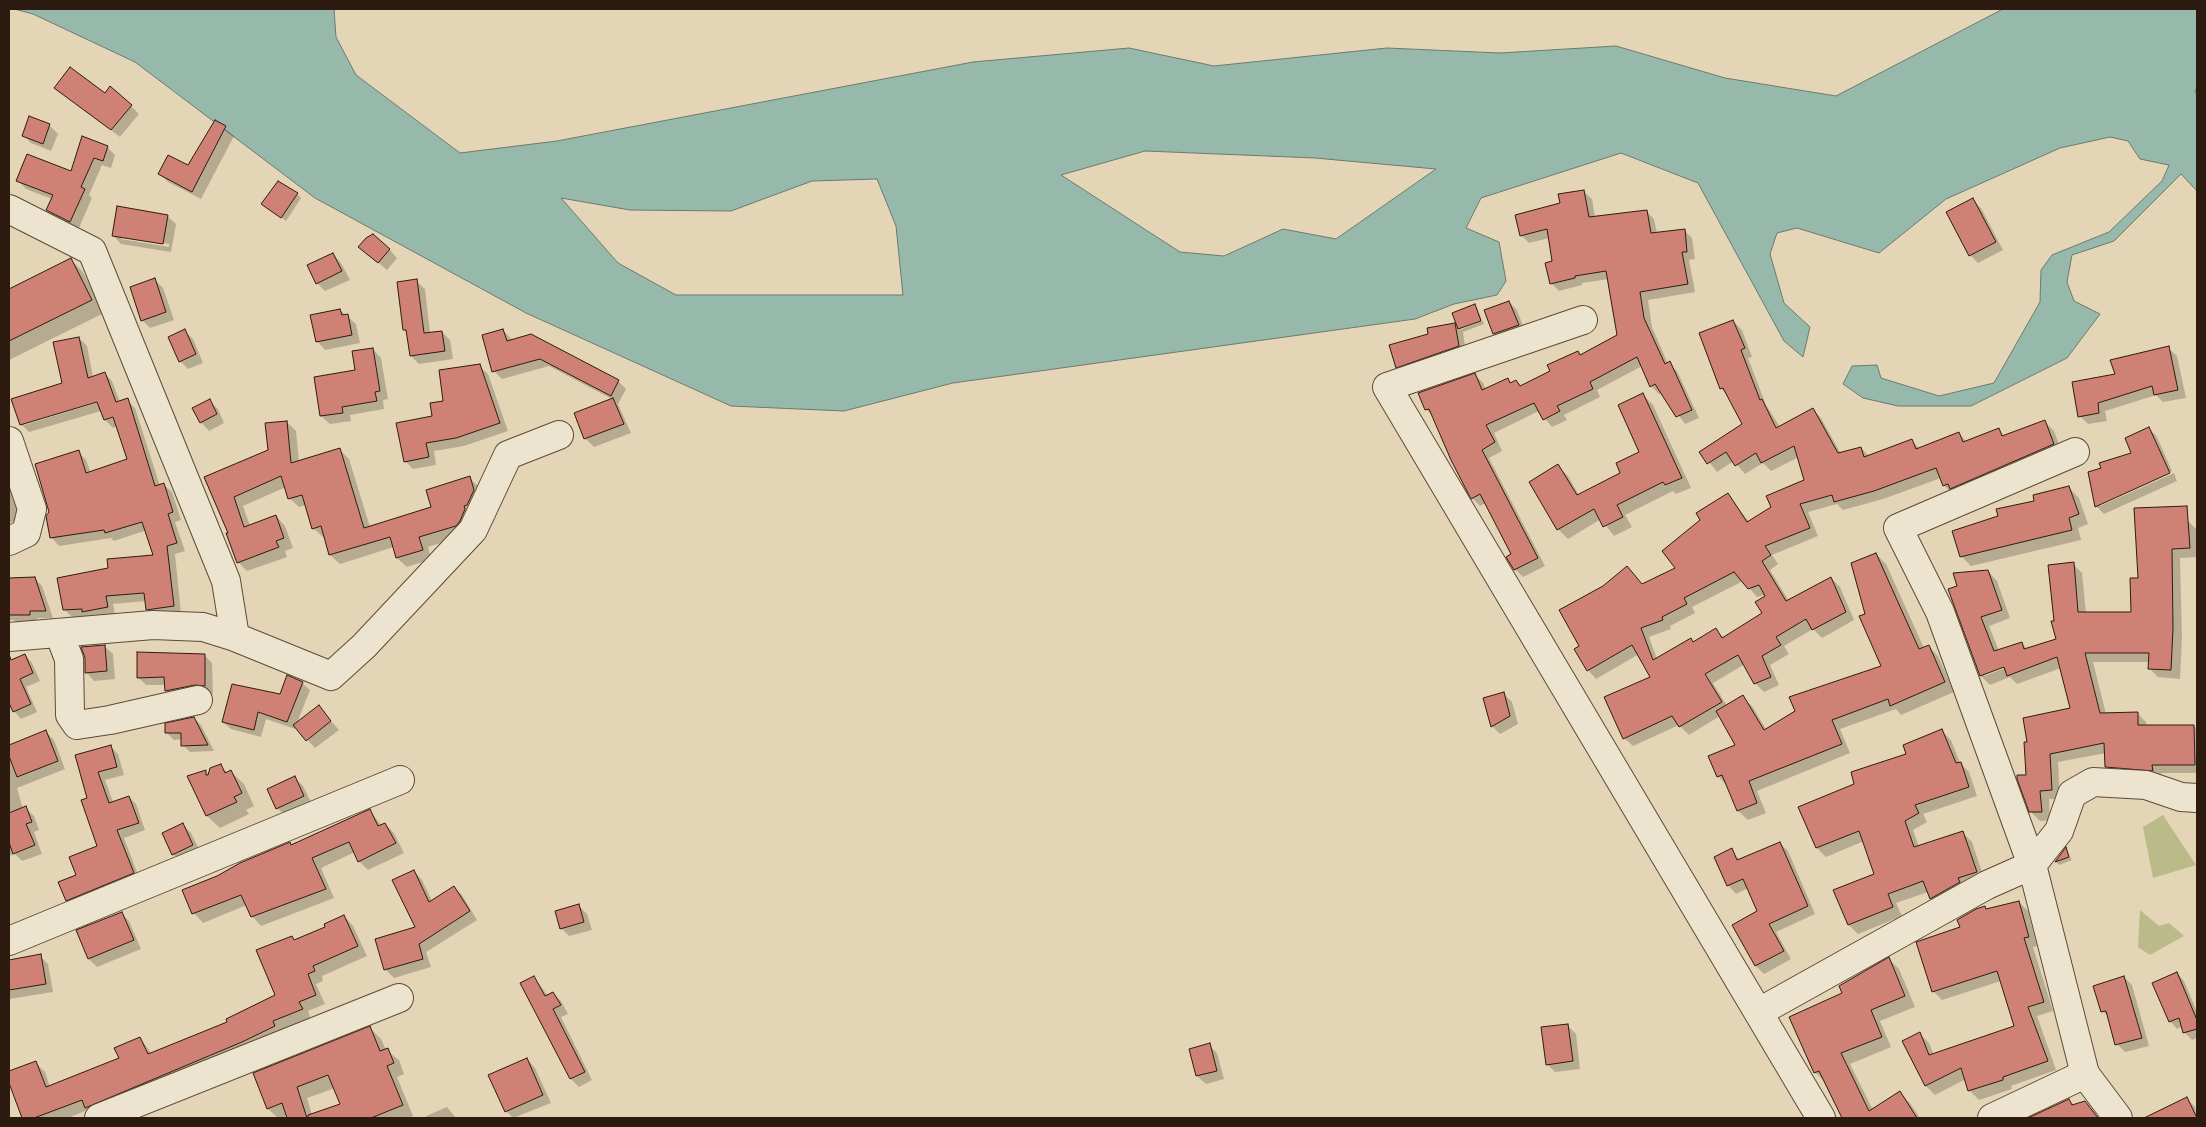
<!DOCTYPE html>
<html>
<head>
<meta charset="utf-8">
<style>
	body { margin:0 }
	#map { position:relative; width:2206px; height:1127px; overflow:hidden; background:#e4d5b6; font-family:"EB Garamond",serif }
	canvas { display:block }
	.frame { position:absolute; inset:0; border:10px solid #2e1b10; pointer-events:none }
</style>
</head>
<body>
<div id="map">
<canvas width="2206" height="1127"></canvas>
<div class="frame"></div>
</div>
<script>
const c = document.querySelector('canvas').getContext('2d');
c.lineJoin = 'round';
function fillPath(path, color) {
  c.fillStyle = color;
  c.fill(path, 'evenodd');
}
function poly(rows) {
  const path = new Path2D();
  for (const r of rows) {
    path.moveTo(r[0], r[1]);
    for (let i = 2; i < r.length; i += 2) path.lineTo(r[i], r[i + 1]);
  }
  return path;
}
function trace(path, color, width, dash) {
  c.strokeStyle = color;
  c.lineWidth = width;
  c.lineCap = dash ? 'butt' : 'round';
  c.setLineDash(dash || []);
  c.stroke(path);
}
fillPath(poly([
	[2163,815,2196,865,2153,878,2143,827],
	[2140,910,2159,926,2169,923,2184,936,2150,955,2138,947]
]), '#bbbb89');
const water = poly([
	[14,9,334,9,336,37,356,75,460,153,557,141,973,62,1129,48,1214,66,1387,48,1500,53,1616,46,1725,78,1836,96,2003,9,2197,9,2197,88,2195,91,2197,95,2197,191,2181,174,2114,241,2072,255,2067,282,2074,301,2100,314,2067,358,1971,406,1898,406,1863,398,1843,384,1852,366,1877,365,1881,378,1939,396,1994,383,2040,302,2041,270,2052,255,2109,232,2162,181,2169,165,2140,159,2128,141,2110,137,2060,148,1946,199,1879,253,1797,228,1777,233,1770,254,1784,303,1810,327,1803,357,1784,341,1698,183,1621,153,1481,198,1466,228,1499,242,1506,281,1497,295,1454,304,1415,319,953,383,844,411,731,406,526,313,315,198,135,62,33,14,14,9],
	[1145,151,1315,158,1436,169,1336,239,1283,229,1224,256,1180,252,1061,175,1145,151],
	[877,179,896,226,903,295,676,295,618,263,561,198,630,210,731,211,812,181,877,179]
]);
fillPath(water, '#96b9ab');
trace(water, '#6c7a6d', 1);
fillPath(poly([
	[56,88,105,94,131,106,139,114,120,137],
	[30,118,50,126,58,134,51,151,31,143,23,135],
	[216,122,234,136,201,199,168,182,160,174,188,167],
	[107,147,115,155,111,168,102,165,89,195,92,198,78,230,56,218,48,210,52,199,26,189,18,181,72,172],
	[1584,192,1592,199,1595,218,1646,211,1654,219,1657,233,1684,230,1692,238,1695,259,1689,260,1695,292,1648,300,1652,327,1668,364,1677,371,1699,418,1685,424,1662,393,1659,394,1651,386,1642,366,1597,390,1600,397,1564,415,1567,420,1552,427,1539,411,1494,433,1502,451,1489,458,1545,566,1523,577,1515,569,1513,555,1486,503,1480,506,1472,498,1434,417,1426,409,1475,375,1483,383,1486,390,1508,379,1511,383,1516,381,1522,387,1552,372,1578,352,1582,356,1618,336,1609,279,1582,283,1582,285,1559,291,1551,283,1553,262,1549,238,1529,243,1521,235,1561,204],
	[297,194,301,198,286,221,263,204],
	[1972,199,1981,208,2003,250,1978,263,1970,255],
	[167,216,176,224,171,252,121,244,113,235],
	[121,236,169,244,169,247,121,239],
	[360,247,389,249,397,258,387,270],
	[333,254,341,263,350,280,325,291,317,283],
	[70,259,83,272,104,313,9,360,9,289],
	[155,280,163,288,174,320,150,328,142,320],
	[416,281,425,289,430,333,442,332,450,340,453,359,419,364,411,356,408,333,404,330],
	[1509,302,1517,310,1526,334,1503,342,1494,333],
	[1475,306,1482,319,1459,329,1454,313],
	[340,310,356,324,360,343,325,350,317,341],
	[1483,321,1484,324,1463,332,1466,354,1405,375,1397,367,1430,335,1455,325,1459,330],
	[1733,321,1742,330,1752,357,1748,358,1766,405,1780,427,1813,409,1821,418,1841,454,1861,448,1869,456,1912,441,1920,449,1959,434,1967,442,1999,430,2005,437,2045,422,2054,431,2062,453,1952,494,1944,485,1941,478,1883,499,1843,510,1837,504,1808,512,1818,536,1772,555,1778,564,1770,570,1789,601,1831,578,1840,587,1854,620,1822,638,1813,629,1784,646,1789,654,1770,665,1779,685,1764,692,1755,683,1745,664,1713,683,1727,706,1742,697,1752,706,1766,729,1883,667,1867,615,1876,554,1886,564,1924,648,1928,646,1938,656,1954,692,1901,715,1896,709,1840,729,1850,753,1757,791,1766,813,1748,820,1738,811,1728,787,1718,776,1737,745,1720,716,1689,735,1679,725,1633,746,1624,738,1652,677,1639,654,1596,679,1588,670,1581,647,1604,587,1627,567,1643,585,1677,568,1702,521,1728,494,1749,522,1772,507,1805,480,1799,457,1771,471,1763,463,1745,474,1734,461,1717,472,1701,452,1743,425,1728,396,1721,388],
	[1743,581,1757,597,1765,595,1764,614,1724,638,1716,630,1694,643,1691,640,1657,659,1649,637,1671,629,1670,626,1695,613,1692,607],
	[503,330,512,340,618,381,626,389,618,404,631,433,594,447,586,439,576,413,612,399,549,366,502,379,494,371],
	[185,331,193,339,203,363,188,369,180,361],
	[79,338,87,346,93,377,104,373,112,381,120,402,127,400,135,408,160,486,164,485,172,492,181,520,175,522,185,551,175,554,181,614,155,617,147,609,146,601,113,604,115,614,72,617,64,609,109,569,155,556,147,530,114,541,111,538,59,546,52,538,48,516,78,452,86,460,91,473,129,460,117,426,113,428,105,420,101,411,29,432,21,424,63,383],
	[103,399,103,401,24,425,24,423],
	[2168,348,2177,356,2186,398,2163,402,2156,395,2105,411,2107,421,2088,424,2080,416,2116,375],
	[373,349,381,358,388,399,383,400,384,409,350,415,351,421,330,424,321,416,315,378,357,371],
	[479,366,488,374,508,431,464,446,434,451,436,465,413,469,405,461,444,402],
	[1643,395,1653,405,1691,488,1676,494,1673,491,1625,515,1632,527,1614,536,1601,519,1568,539,1558,529,1558,466,1568,476,1579,495,1622,473,1641,453],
	[209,401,218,409,224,423,209,431,201,422],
	[287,422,296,431,299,462,340,450,349,459,370,527,433,508,469,478,479,487,465,535,428,547,431,559,407,567,397,558,394,547,340,564,330,555,325,537,323,537,313,528,306,505,299,507,289,498,286,487,243,506,250,526,276,516,285,526,293,548,285,551,287,557,247,571,238,562,230,533,206,478,269,451],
	[2149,428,2157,437,2172,471,2100,503,2100,506,2174,473,2177,481,2104,514,2096,506,2102,469,2133,453],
	[9,487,20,519,9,523],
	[2069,488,2079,498,2088,524,2078,528,2081,540,1971,566,1961,556,2000,517],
	[2188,521,2197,530,2197,557,2180,558,2182,638,2180,679,2158,677,2149,668,2149,662,2093,662,2106,714,2137,713,2146,722,2147,726,2194,726,2197,729,2197,773,2161,773,2161,779,2115,776,2106,766,2106,753,2058,762,2060,799,2049,799,2050,820,2040,821,2031,812,2027,776,2029,743,2071,709,2061,668,2017,684,2010,677,1990,685,1981,676,1950,590,1988,571,1997,581,2010,618,1989,626,1999,651,2022,643,2027,649,2057,639,2055,621,2073,564,2082,573,2086,613,2132,613,2139,579],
	[2009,664,2010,666,1984,676,1984,673],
	[34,578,42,586,53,618,37,618,37,622,17,623,14,620,9,620,9,579],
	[104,646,113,654,115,679,94,681,86,672],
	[25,655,32,663,40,681,26,687,37,712,21,719,14,711,9,700,9,662],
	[204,655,212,663,213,694,204,692,175,699,167,691,166,685,146,685,138,677],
	[302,683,310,690,297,723,318,706,339,730,315,748,296,727,295,729,266,719,261,737,231,729,223,722],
	[1504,694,1512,702,1518,724,1500,734,1492,726],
	[194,718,201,725,214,751,190,752,183,745,183,739,174,740,167,733],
	[1942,731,1951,740,1960,763,1969,772,1977,796,1923,814,1927,822,1913,830,1919,847,1963,833,1972,842,1985,881,1940,907,1931,898,1928,892,1896,903,1902,916,1858,934,1849,925,1876,875,1864,841,1826,857,1817,848,1800,807,1856,785,1908,755],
	[46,732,54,740,65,769,17,788,23,809,25,808,34,816,39,830,34,832,42,854,22,861,15,854,9,856,9,746],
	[111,747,118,754,124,775,105,780,113,802,129,797,136,804,145,830,124,838,140,880,75,907,67,900,99,847,77,756],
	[220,766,228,773,231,772,244,784,254,806,246,810,249,814,220,828,207,816,188,777,205,771,209,775],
	[295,778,303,786,312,804,286,816,277,808],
	[370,811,382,826,385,824,394,833,404,853,368,870,359,861,355,852,321,868,334,898,261,926,252,916,247,905,203,923,194,913,184,890],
	[183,825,191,833,201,853,181,862,173,854],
	[1780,843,1788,851,1815,914,1776,932,1791,959,1764,974,1756,966,1734,925,1759,912,1748,888,1736,894,1728,885,1731,850,1740,860],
	[2066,849,2072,860,2059,865,2056,862],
	[414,871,422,880,432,901,454,887,462,895,477,920,426,952,431,967,394,978,386,970,377,939,416,928],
	[2019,902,2028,911,2037,946,2033,947,2053,1011,2037,1016,2056,1070,2011,1086,2012,1089,1979,1100,1969,1090,1966,1079,1935,1095,1926,1086,1903,1042,1920,1034,1929,1043,1934,1055,2015,1027,2001,981,1942,1000,1933,991,1961,928,1985,907,1988,910],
	[579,906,587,914,592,930,569,936,561,928],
	[121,913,129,921,141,949,97,967,89,959,78,931],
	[344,916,353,926,367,956,322,976,323,981,316,984,325,1004,308,1011,311,1019,68,1118,24,1118,9,1079,9,1073,36,1063,45,1072,50,1087,121,1059,140,1038,152,1054,229,1023,277,996,292,937,295,941,327,927],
	[40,956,48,964,53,992,9,999,9,961],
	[1889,959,1899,969,1915,1007,1880,1021,1891,1047,1850,1064,1873,1110,1900,1093,1910,1103,1920,1118,1849,1118,1826,1083,1815,1072,1843,994],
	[2177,973,2184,981,2197,1012,2197,1038,2192,1040,2184,1032,2183,1026,2177,1029,2170,1021],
	[534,977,548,996,553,993,561,1001,568,1014,561,1017,592,1080,579,1087,571,1079,522,983],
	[2124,977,2132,985,2149,1046,2125,1052,2117,1044,2109,1018,2103,1011],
	[1567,1025,1576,1034,1580,1069,1555,1072,1547,1064],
	[370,1028,381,1039,386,1050,399,1060,404,1074,397,1077,413,1116,409,1118,288,1118,288,1116,278,1118,268,1109],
	[335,1088,342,1105,312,1115,307,1098],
	[1209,1045,1217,1053,1224,1079,1206,1084,1197,1076,1190,1049],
	[527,1059,535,1068,551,1103,513,1118,506,1111],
	[2187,1099,2195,1107,2197,1118,2149,1118],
	[2069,1100,2075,1106,2085,1102,2099,1118,2034,1118],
	[447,1107,456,1118,427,1118,426,1116]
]), '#0003');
const building = poly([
	[70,67,105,93,110,86,132,105,111,130,54,88,70,67],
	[29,116,50,124,43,144,22,136,29,116],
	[215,120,226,126,192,192,158,174,168,155,188,165,215,120],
	[82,136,108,146,103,161,94,158,81,187,85,189,70,222,46,210,53,195,16,181,27,154,71,171,82,136],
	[278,181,298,193,281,218,261,204,278,181],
	[1584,190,1589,217,1647,210,1651,233,1685,229,1687,252,1682,252,1688,284,1640,292,1644,318,1665,364,1670,361,1692,410,1676,417,1655,384,1650,387,1637,357,1590,382,1593,389,1557,406,1560,411,1543,420,1534,403,1486,425,1495,442,1482,450,1538,558,1514,570,1506,557,1511,554,1480,494,1471,499,1451,460,1429,409,1425,410,1418,393,1475,373,1482,390,1508,378,1510,383,1516,380,1520,386,1550,371,1547,365,1578,351,1580,355,1617,335,1606,271,1575,276,1575,278,1550,284,1545,263,1552,261,1547,229,1520,236,1515,215,1560,203,1558,194,1584,190],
	[1973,198,1996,242,1969,256,1946,212,1973,198],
	[117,206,168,215,163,244,112,236,117,206],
	[373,234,390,249,378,263,358,247,366,238,373,234],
	[333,253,342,271,316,284,307,265,333,253],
	[71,258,92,300,9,341,9,289,71,258],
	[155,278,166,312,141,321,130,287,155,278],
	[417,279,424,333,442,331,445,351,410,356,406,330,403,330,397,282,417,279],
	[1509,301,1519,325,1493,334,1484,310,1509,301],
	[1475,304,1481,321,1458,329,1452,313,1475,304],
	[340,309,342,315,348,314,352,335,316,342,310,315,340,309],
	[1733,320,1745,348,1741,350,1760,400,1762,399,1776,428,1813,408,1838,453,1861,447,1864,457,1912,439,1916,449,1959,432,1963,442,1999,428,2002,436,2045,420,2054,444,1950,489,1948,484,1943,486,1936,468,1874,491,1834,502,1832,495,1800,504,1810,528,1765,546,1771,555,1762,561,1786,601,1831,577,1846,612,1812,630,1806,619,1776,637,1781,645,1762,656,1771,677,1754,684,1738,655,1705,674,1722,702,1679,727,1672,716,1623,739,1604,697,1650,677,1632,645,1587,671,1574,649,1579,646,1559,610,1603,586,1627,566,1642,584,1675,568,1662,551,1700,520,1696,513,1728,493,1747,522,1771,507,1766,496,1804,480,1794,446,1761,463,1756,453,1735,466,1726,452,1707,464,1699,452,1742,424,1723,388,1720,389,1699,333,1733,320],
	[1734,572,1748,589,1759,585,1765,596,1755,602,1762,613,1722,638,1716,628,1693,642,1691,638,1653,660,1641,628,1663,620,1662,617,1687,604,1684,598,1734,572],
	[1455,323,1459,346,1396,368,1389,345,1428,334,1427,328,1455,323],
	[185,329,196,354,179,362,168,337,185,329],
	[503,329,507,341,531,334,619,380,611,396,540,359,492,372,482,335,503,329],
	[79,337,88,378,105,372,116,402,128,398,155,486,164,483,173,512,168,514,177,543,167,546,174,606,146,610,144,593,106,596,108,607,82,612,82,609,63,610,57,578,108,568,107,559,153,555,142,522,105,533,104,530,50,538,46,516,49,512,35,464,79,450,86,473,127,459,113,417,104,420,97,402,20,425,11,399,62,383,53,342,79,337],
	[2169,346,2178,390,2154,395,2152,386,2098,403,2099,413,2078,417,2072,382,2115,374,2110,360,2169,346],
	[373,348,380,391,375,392,377,401,342,407,343,413,320,416,314,377,355,370,352,351,373,348],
	[480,364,500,423,456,438,426,443,429,457,404,462,396,423,432,416,430,403,443,401,439,370,480,364],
	[1643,393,1682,478,1665,485,1663,482,1617,505,1623,517,1603,527,1594,509,1557,530,1529,482,1558,464,1577,495,1620,473,1616,463,1639,452,1618,405,1643,393],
	[613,398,624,424,584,439,574,413,613,398],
	[210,399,217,414,200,423,192,408,210,399],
	[287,421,291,463,340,448,364,528,431,507,426,490,470,476,474,490,467,505,464,506,465,509,460,521,456,526,419,537,423,550,396,558,390,537,329,555,321,526,312,529,302,495,288,499,281,476,234,497,244,527,276,515,284,538,276,541,279,547,237,563,226,533,228,533,204,477,268,450,265,423,287,421],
	[2149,427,2170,473,2095,507,2088,472,2101,468,2099,463,2131,453,2125,438,2149,427],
	[2069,486,2079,514,2069,518,2072,530,1960,557,1952,531,1998,516,1996,509,2034,501,2033,495,2069,486],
	[2187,506,2190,548,2172,549,2173,628,2171,670,2148,669,2149,653,2085,653,2100,713,2138,712,2138,725,2194,725,2195,765,2152,765,2153,771,2105,767,2104,743,2050,754,2052,790,2040,791,2042,812,2029,812,2017,779,2017,775,2026,775,2024,742,2027,742,2023,718,2070,708,2057,657,2007,676,2004,667,1980,676,1948,589,1957,586,1953,573,1988,570,2002,610,1981,617,1994,651,2022,642,2024,649,2056,639,2051,621,2054,621,2048,565,2074,562,2078,612,2131,612,2130,578,2138,578,2134,508,2187,506],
	[1876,553,1919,649,1929,645,1945,682,1890,706,1888,699,1832,720,1842,744,1749,781,1757,803,1737,811,1722,775,1717,777,1708,756,1735,745,1716,711,1743,695,1764,730,1795,711,1789,697,1881,666,1859,616,1865,614,1851,563,1876,553],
	[35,577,46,611,30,611,30,615,9,615,9,578,35,577],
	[105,645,107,671,85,673,85,658,81,647,105,645],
	[137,652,205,654,205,686,195,685,165,691,164,677,137,678,137,652],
	[9,654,11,660,25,654,33,673,20,679,31,704,13,712,9,703,9,654],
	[287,675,303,682,287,722,258,712,254,730,222,722,232,684,280,694,287,675],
	[1504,692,1510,716,1491,727,1483,698,1504,692],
	[319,705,331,721,306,741,293,725,319,705],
	[194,717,208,745,181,746,181,733,165,733,165,723,194,717],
	[1942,729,1956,763,1961,762,1969,787,1915,805,1919,813,1905,821,1914,847,1963,831,1977,872,1958,878,1960,882,1930,899,1923,881,1888,894,1893,907,1848,925,1833,890,1874,874,1859,831,1816,848,1798,807,1854,784,1851,772,1906,754,1903,745,1942,729],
	[46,730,58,761,17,777,9,756,9,745,46,730],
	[111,745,117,767,98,772,109,803,129,796,139,823,117,830,134,873,66,901,58,882,76,875,69,857,97,846,81,800,87,798,75,755,111,745],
	[221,764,225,773,231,770,242,793,234,797,237,802,206,816,187,776,206,770,206,775,208,775,210,768,221,764],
	[295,776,304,796,276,809,267,789,295,776],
	[26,806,32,822,26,824,35,845,13,854,9,842,9,813,26,806],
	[370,809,378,826,385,823,396,843,358,862,349,842,312,858,326,889,251,917,241,895,192,914,182,890,217,876,240,863,290,842,291,845,370,809],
	[183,823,193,845,172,855,162,833,183,823],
	[1780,842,1808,906,1769,924,1784,951,1755,966,1732,925,1757,911,1743,879,1727,886,1714,857,1732,848,1737,860,1780,842],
	[2066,847,2069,857,2055,862,2066,847],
	[414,870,429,902,454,886,470,911,419,944,423,959,384,970,375,939,415,927,392,880,414,870],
	[2019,901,2029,937,2024,938,2044,1002,2028,1007,2048,1061,2003,1077,2003,1080,1968,1091,1961,1068,1925,1086,1902,1041,1920,1032,1929,1055,2014,1026,1997,971,1932,992,1916,942,1960,927,1957,920,1976,909,1985,906,1986,909,2019,901],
	[579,904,584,922,560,929,555,911,579,904],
	[122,912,134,940,88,959,76,930,122,912],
	[344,915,358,946,313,966,315,971,308,974,316,995,299,1002,303,1009,273,1021,275,1026,242,1042,85,1108,82,1100,34,1118,22,1118,9,1083,9,1071,36,1061,46,1087,119,1058,114,1048,140,1037,148,1054,227,1022,226,1019,275,995,256,950,292,936,294,940,325,927,324,924,344,915],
	[41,954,46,984,9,990,9,960,41,954],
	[1889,957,1905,996,1871,1010,1882,1037,1841,1053,1869,1111,1900,1091,1917,1118,1842,1118,1819,1071,1814,1073,1789,1017,1842,993,1839,986,1889,957],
	[2177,972,2197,1020,2197,1029,2183,1033,2179,1018,2169,1022,2152,983,2177,972],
	[534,976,545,996,553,992,561,1005,553,1009,585,1072,570,1079,520,983,534,976],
	[2124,976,2142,1038,2115,1045,2106,1011,2101,1012,2093,986,2124,976],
	[1568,1024,1573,1061,1546,1065,1541,1027,1568,1024],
	[370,1026,380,1051,388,1048,394,1063,387,1066,403,1105,371,1118,308,1118,308,1115,340,1104,328,1075,297,1087,307,1118,287,1118,282,1103,267,1109,253,1073,370,1026],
	[1210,1043,1217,1071,1196,1076,1189,1049,1210,1043],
	[527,1058,543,1095,505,1112,488,1075,527,1058],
	[2187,1097,2197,1118,2144,1118,2187,1097],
	[2069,1099,2072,1105,2085,1101,2098,1118,2028,1118,2069,1099]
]);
fillPath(building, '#ce8174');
trace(building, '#2e1b10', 1);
const minor = poly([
	[9,209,92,251,226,581,235,637,203,627,153,625,9,637],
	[1583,320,1387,387,1821,1118],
	[9,441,32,509,26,533,9,541],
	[2075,452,1898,528,1940,612,2032,865,2085,1074,2118,1118],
	[59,633,69,659,70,715,77,725,110,720,198,700],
	[235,637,331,676,364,646,473,530,508,455,559,435],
	[9,941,400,780],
	[1759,1012,1987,885,2032,865,2059,831,2072,794,2093,782,2146,785,2181,797,2197,798],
	[99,1118,399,998],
	[1992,1118,2085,1074]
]);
trace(minor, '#5c4a3a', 30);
trace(minor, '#ede4d0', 28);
</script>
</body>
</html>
